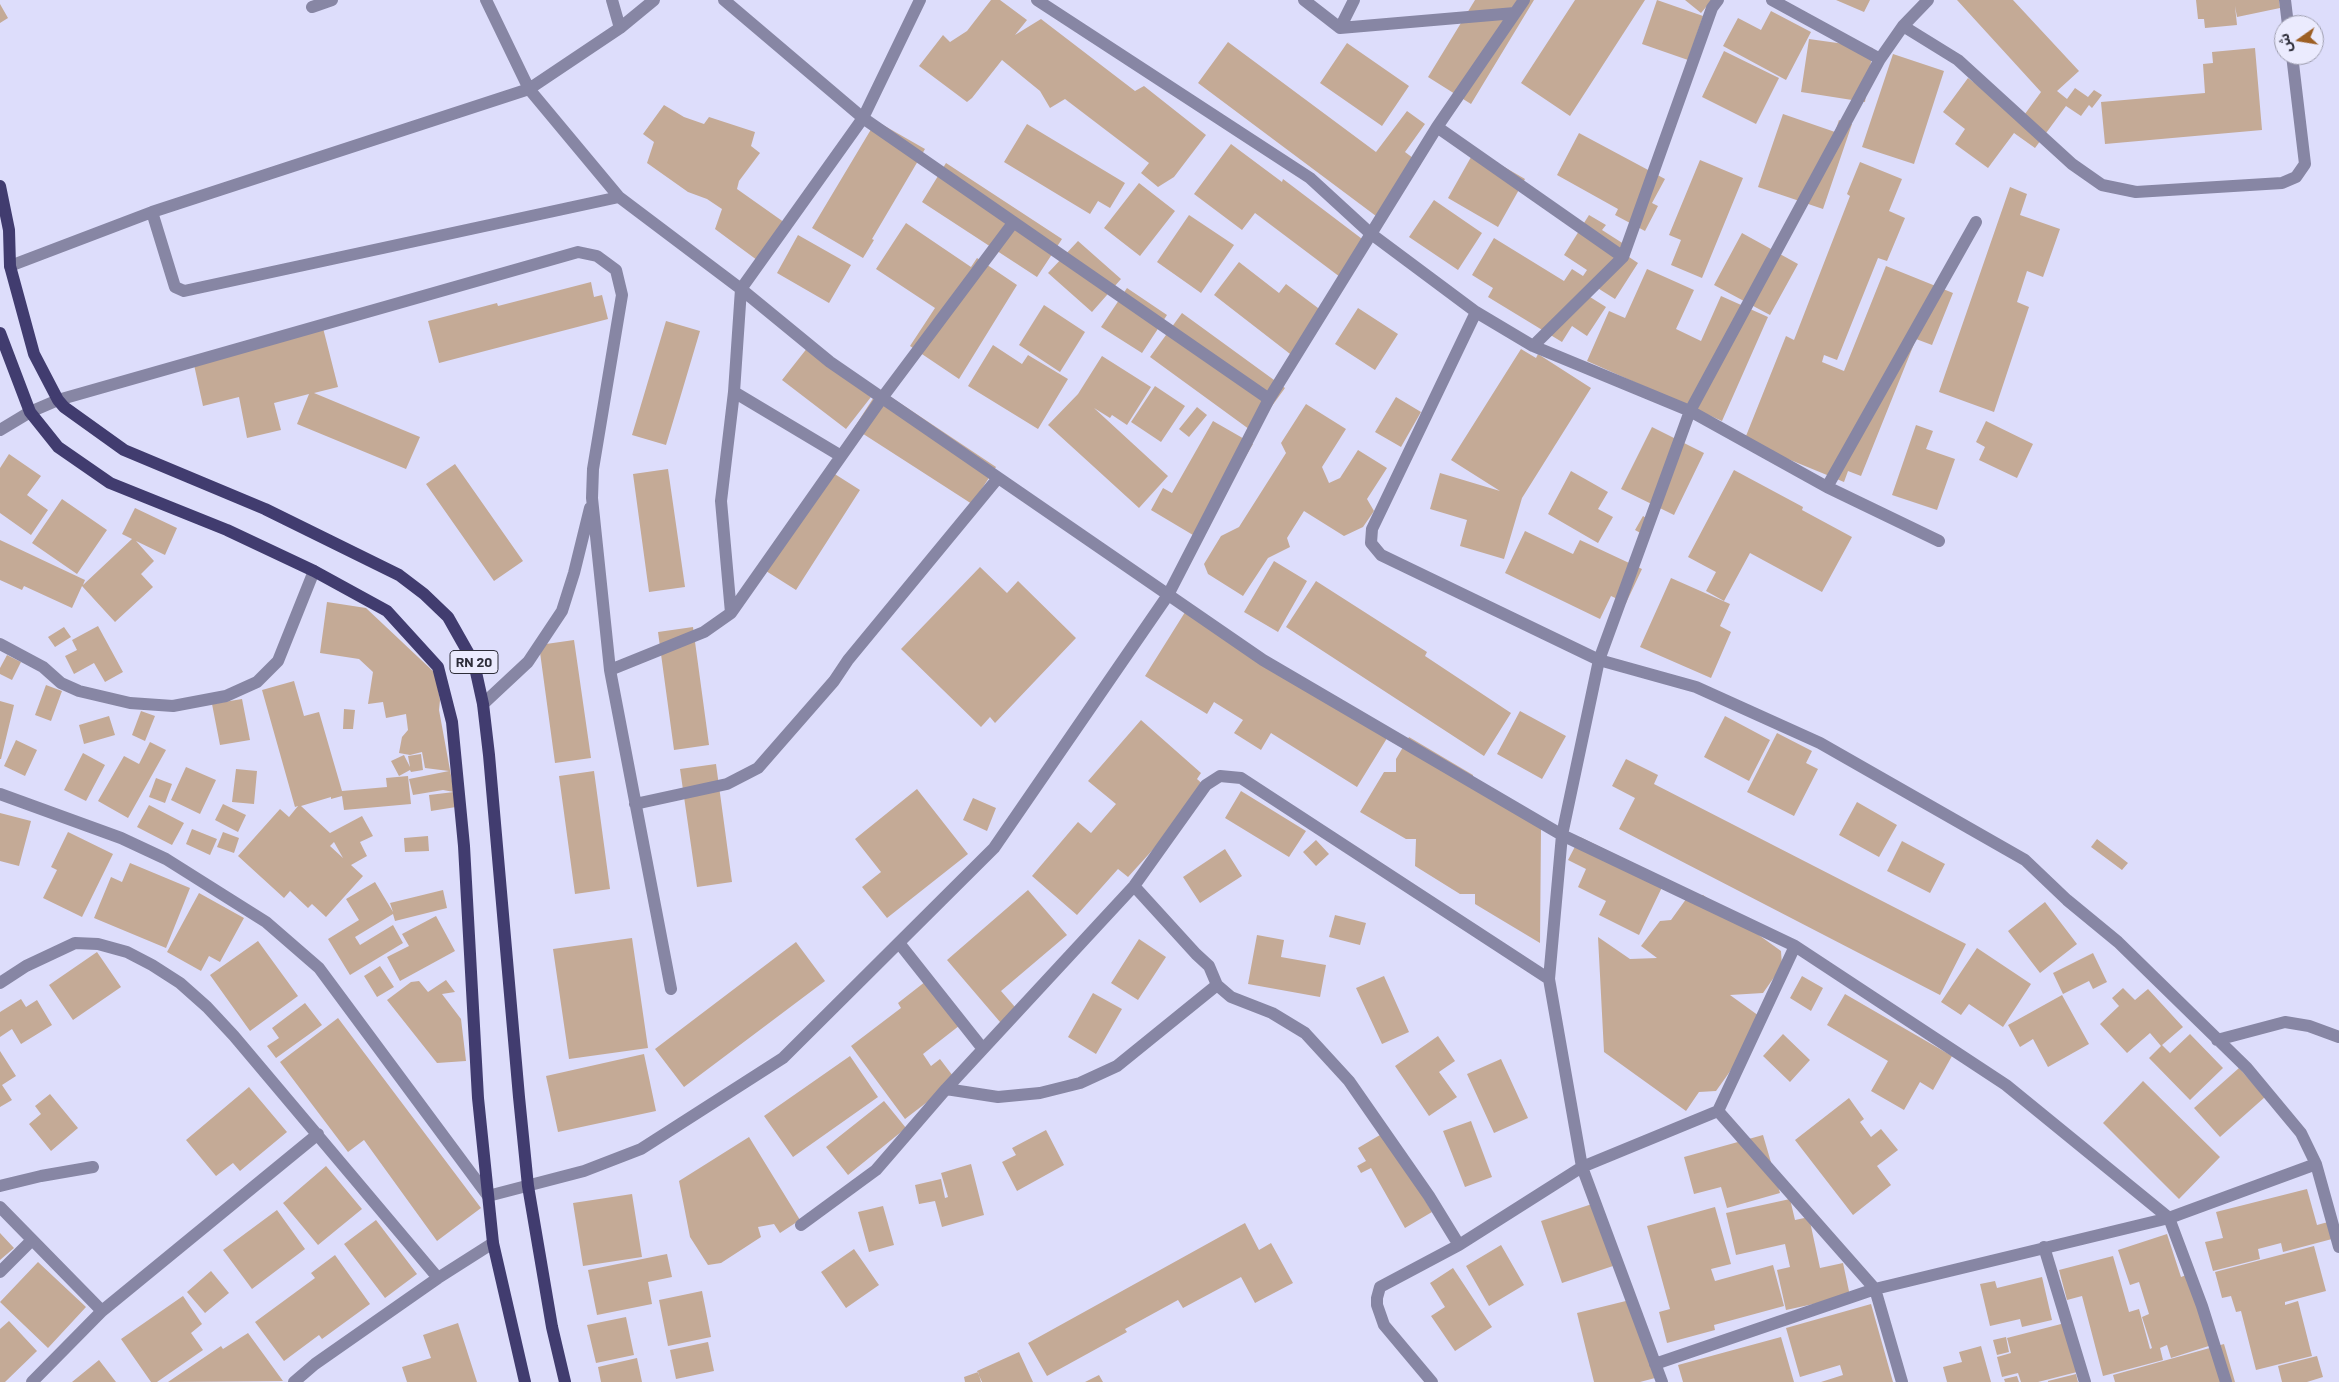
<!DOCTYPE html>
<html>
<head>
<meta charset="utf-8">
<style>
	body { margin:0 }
	#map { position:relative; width:2339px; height:1382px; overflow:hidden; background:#ddddfb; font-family:Barlow,"Noto Sans Arabic",sans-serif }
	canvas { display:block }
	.north { position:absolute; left:2274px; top:15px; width:50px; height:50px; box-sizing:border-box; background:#ebebfe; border:1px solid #9f9fb0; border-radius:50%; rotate:257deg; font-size:14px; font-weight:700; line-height:20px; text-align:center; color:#2e2e3a }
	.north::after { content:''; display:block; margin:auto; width:18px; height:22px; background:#9d5f24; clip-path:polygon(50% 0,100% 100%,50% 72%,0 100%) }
</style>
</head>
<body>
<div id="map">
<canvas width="2339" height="1382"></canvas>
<div class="north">ش</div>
</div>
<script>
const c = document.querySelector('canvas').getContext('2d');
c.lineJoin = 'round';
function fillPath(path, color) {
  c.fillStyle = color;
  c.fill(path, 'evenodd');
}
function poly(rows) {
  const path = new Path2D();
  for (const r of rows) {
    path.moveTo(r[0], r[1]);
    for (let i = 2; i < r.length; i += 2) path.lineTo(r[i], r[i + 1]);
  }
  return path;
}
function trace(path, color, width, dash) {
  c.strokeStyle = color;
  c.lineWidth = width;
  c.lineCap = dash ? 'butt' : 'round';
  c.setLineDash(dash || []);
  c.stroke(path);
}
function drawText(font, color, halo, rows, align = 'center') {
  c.font = font + ' Barlow,sans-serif';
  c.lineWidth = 4;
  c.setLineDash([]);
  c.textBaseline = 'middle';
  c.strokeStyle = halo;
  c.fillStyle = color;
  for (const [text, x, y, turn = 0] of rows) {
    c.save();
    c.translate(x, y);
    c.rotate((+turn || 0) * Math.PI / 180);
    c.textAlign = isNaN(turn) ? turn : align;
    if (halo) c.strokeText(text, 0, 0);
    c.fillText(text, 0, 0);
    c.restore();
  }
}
fillPath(poly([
	[991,0,1000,0,1027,20,1015,35,1041,19,1135,91,1144,86,1206,135,1174,177,1158,187,1141,173,1149,163,1065,99,1050,108,1040,91,1002,60,972,98,967,102,919,66,943,35,950,42,967,31],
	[1475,0,1534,0,1471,104,1428,77],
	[1575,0,1645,0,1570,116,1521,83],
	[1657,0,1703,16,1688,60,1642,44],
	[1685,0,1712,0,1701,13],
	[1836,0,1870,0,1864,12],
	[1957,0,2013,0,2079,71,2057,91,2067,99,2075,88,2088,97,2094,90,2102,95,2092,108,2089,105,2081,116,2066,106,2035,148,2014,133,1988,168,1955,144,1965,129,1943,112,1968,78,2022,118,2041,92],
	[2196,0,2279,0,2280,8,2237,17,2235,6,2237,25,2205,28,2204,19,2198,19],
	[0,4,8,18,0,23],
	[1771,11,1811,32,1786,80,1723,46,1738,18,1761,30],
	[1809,39,1873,48,1865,102,1801,92],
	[1228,42,1376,152,1407,111,1425,124,1405,152,1421,164,1380,219,1198,83],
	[1347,43,1409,86,1382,126,1320,83],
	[2255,48,2262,130,2105,144,2101,102,2205,93,2203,64,2213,63,2212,52],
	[1724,51,1779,78,1756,124,1702,97],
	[1893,54,1944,71,1914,164,1862,147],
	[664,105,684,117,704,124,709,117,755,132,751,146,760,153,739,181,737,189,788,225,761,263,715,229,722,209,707,199,688,192,647,163,654,142,643,134],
	[1783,114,1835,132,1839,120,1852,124,1823,209,1758,187],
	[876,121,925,149,872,239,874,240,863,258,812,228],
	[1027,124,1125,183,1110,208,1098,201,1090,214,1004,162],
	[1579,133,1665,179,1652,203,1658,206,1645,231,1615,215,1618,209,1557,175],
	[1231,144,1282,182,1283,179,1370,245,1344,280,1255,213,1242,230,1194,194],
	[1475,150,1525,179,1498,227,1448,198],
	[1700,160,1743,178,1702,278,1671,265,1681,240,1669,235],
	[1860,162,1902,179,1889,211,1905,218,1887,261,1878,258,1837,360,1824,355,1822,362,1844,371,1886,266,1953,293,1932,345,1916,339,1861,476,1848,471,1844,482,1744,441,1786,336,1794,340,1850,196,1847,194],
	[946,163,1062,239,1037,277,922,202],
	[1139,183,1175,211,1140,256,1104,228],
	[2010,187,2027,194,2020,215,2060,229,2043,277,2027,271,2017,302,2029,307,1994,412,1939,392],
	[1434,200,1482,233,1458,270,1409,237],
	[1189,215,1234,245,1201,293,1157,262],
	[1589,215,1606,225,1602,230,1627,246,1623,253,1638,263,1615,299,1596,287,1590,297,1606,307,1587,336,1572,326,1562,342,1488,297,1493,288,1472,275,1494,238,1564,281,1572,269,1583,276,1587,270,1564,255],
	[906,223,971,267,977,258,1017,285,959,379,910,346,935,308,876,269],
	[1742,233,1798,264,1770,315,1714,285],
	[798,235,851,265,829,303,777,273],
	[1078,241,1121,279,1092,312,1048,273],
	[1239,262,1279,293,1286,284,1326,314,1294,357,1214,295],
	[1647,269,1694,290,1676,329,1701,341,1721,296,1768,317,1722,421,1587,361,1609,311,1625,318],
	[591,282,594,297,602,295,608,319,439,363,428,321,497,303,498,306],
	[1127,288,1167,315,1142,353,1101,327],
	[1044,305,1085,332,1060,372,1019,345],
	[1358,308,1398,334,1375,370,1335,344],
	[1182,313,1285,388,1253,432,1150,357],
	[666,321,700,331,666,445,632,435],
	[323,328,338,387,314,393,420,437,406,469,297,424,309,394,274,403,281,430,247,438,239,397,203,406,193,360],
	[993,345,1022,364,1028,355,1068,379,1038,429,968,386],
	[808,347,871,397,846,429,782,380],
	[1521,349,1536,358,1538,354,1591,388,1522,498,1504,559,1460,546,1467,520,1430,509,1440,473,1500,491,1451,460],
	[1102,356,1151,387,1127,425,1112,415,1110,418,1094,408,1168,476,1139,508,1048,425,1078,394],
	[1155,386,1185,406,1161,442,1131,422],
	[879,389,996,467,972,504,854,428],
	[1396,397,1421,412,1401,447,1375,432],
	[1306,404,1346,429,1322,467,1329,483,1340,478,1358,450,1387,468,1367,499,1374,511,1363,527,1344,536,1304,511,1287,538,1290,547,1268,558,1243,596,1208,574,1204,564,1221,536,1239,527,1286,453,1281,443],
	[1197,407,1207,415,1189,437,1179,429],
	[1213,421,1253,444,1198,538,1151,510,1163,488,1172,493],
	[1986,421,2033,444,2017,478,1979,460,1985,447,1976,442],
	[1916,425,1933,431,1926,449,1955,459,1937,510,1892,495],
	[1652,427,1704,453,1674,515,1621,489],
	[9,454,41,476,27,495,48,510,31,535,0,513,0,468],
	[455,464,523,561,494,581,426,484],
	[668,469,685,587,649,592,633,474],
	[1734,470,1803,507,1802,510,1852,537,1822,592,1750,553,1724,601,1706,591,1716,572,1688,557],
	[830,471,860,490,796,590,766,571],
	[1571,471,1608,492,1598,509,1613,517,1598,543,1548,514],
	[62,499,107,530,77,574,32,543],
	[135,508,177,528,165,555,136,541,154,561,141,574,153,587,115,622,82,586,72,608,24,586,22,590,0,580,0,540,85,580,83,585,132,539,122,534],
	[1643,516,1654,523,1646,536,1635,530],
	[1525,531,1573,554,1580,540,1642,569,1626,603,1611,596,1600,619,1505,573],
	[1274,561,1307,581,1278,632,1244,612],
	[980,567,1007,593,1018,581,1076,638,995,723,990,717,981,727,901,649],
	[1671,578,1730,604,1720,626,1731,632,1711,678,1640,647],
	[1316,581,1427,652,1425,656,1511,713,1484,756,1286,627],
	[327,602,366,608,435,673,440,700,439,710,454,792,443,790,413,795,409,779,449,771,425,768,422,752,410,755,399,753,402,737,408,730,406,714,386,718,383,702,368,704,373,672,359,659,320,653],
	[1187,609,1389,735,1357,787,1271,733,1261,750,1234,733,1243,720,1214,702,1207,714,1145,676],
	[98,626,123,672,105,682,94,663,74,674,65,656,77,650,72,640],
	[64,627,71,637,55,647,48,637],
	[693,627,709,745,674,750,658,632],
	[574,640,591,758,555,763,539,645],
	[7,655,21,662,12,680,0,674,0,668],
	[294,681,304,716,319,712,342,791,387,787,386,778,408,776,411,804,344,810,342,796,331,799,331,797,301,806,330,833,362,816,373,836,360,842,367,856,351,865,363,876,326,917,312,904,308,908,290,891,284,898,238,856,280,809,289,817,298,806,295,807,262,690],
	[334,842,343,858,330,846],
	[46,685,62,691,51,721,35,715],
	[242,699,250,740,220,745,212,704],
	[0,701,14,705,1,759,0,759],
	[344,709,355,710,353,729,343,729],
	[141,711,155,716,145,741,132,735],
	[1520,711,1566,736,1542,779,1497,754],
	[109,716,115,735,84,744,79,725],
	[1725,716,1770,740,1749,781,1704,757],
	[1141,720,1201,773,1197,779,1208,789,1128,877,1118,869,1077,915,1032,876,1078,822,1091,833,1116,804,1088,781],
	[1777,733,1812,751,1806,763,1818,769,1794,816,1747,792],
	[1409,737,1473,775,1473,788,1541,829,1540,943,1475,904,1475,894,1460,894,1415,866,1416,839,1406,839,1360,812,1384,772,1396,772,1396,759],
	[16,740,37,750,25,776,4,766],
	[150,742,166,750,128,818,98,801,124,756,139,764],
	[83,753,105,765,86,801,64,790],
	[421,754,423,770,411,772,410,770,399,776,391,761,404,755,410,767,408,756],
	[1626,759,1658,775,1654,784,1966,944,1940,995,1619,829,1635,798,1612,786],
	[716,764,732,882,697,887,680,769],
	[186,767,216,780,200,814,171,800],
	[236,769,257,771,254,804,232,802],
	[594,771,610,889,575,894,559,776],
	[156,778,172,784,165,803,149,797],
	[917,789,968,854,887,918,862,887,881,872,855,839],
	[1241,791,1306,831,1289,857,1225,818],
	[454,792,456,807,431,811,429,795],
	[973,798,996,808,987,831,963,820],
	[1857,802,1897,825,1879,857,1839,835],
	[223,804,246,815,238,832,215,820],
	[149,805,184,823,172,845,137,827],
	[0,813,31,821,19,866,0,861],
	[192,829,217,839,210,855,186,844],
	[68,832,113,854,82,917,43,898,57,870,51,867],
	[223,832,239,838,234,853,217,847],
	[428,836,429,851,405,852,404,838],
	[1580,837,1666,879,1639,935,1599,915,1606,901,1578,887,1586,869,1568,860],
	[2097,839,2128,863,2122,870,2091,847],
	[1316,840,1329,854,1316,866,1303,852],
	[1902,841,1945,864,1930,893,1887,871],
	[1225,849,1242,876,1200,903,1183,877],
	[130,863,190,888,166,948,94,918,111,877,122,882],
	[375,882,393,912,390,903,443,890,447,908,395,921,393,914,355,937,360,945,393,925,403,943,350,975,328,939,359,920,346,899],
	[1028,890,1067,935,1001,991,1022,1015,1006,1029,947,960],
	[199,893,244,918,220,962,209,956,201,971,167,952],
	[1689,895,1703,895,1781,951,1782,966,1763,993,1730,995,1766,1021,1716,1091,1699,1092,1686,1111,1604,1052,1598,937,1630,959,1657,958,1641,946,1660,921,1671,920],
	[2045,902,2077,944,2040,973,2008,931],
	[1335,915,1366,923,1360,945,1329,937],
	[436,916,455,951,400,981,387,957,409,946,402,934],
	[1257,935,1284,940,1281,957,1326,965,1320,997,1248,984],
	[632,938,648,1048,569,1059,553,949],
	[1139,939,1166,957,1138,1000,1111,983],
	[258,941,298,996,250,1031,210,975],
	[796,942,825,981,684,1087,655,1049],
	[1977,948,2031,984,2003,1027,1969,1004,1961,1015,1941,1002],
	[97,952,121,987,73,1020,49,985],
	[2093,953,2107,982,2093,989,2089,981,2063,994,2053,973],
	[380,966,394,987,377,997,364,976],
	[1384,976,1409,1032,1382,1044,1356,988],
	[1802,976,1823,988,1811,1011,1790,998],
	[930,978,964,1022,923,1054,931,1066,940,1059,956,1080,905,1119,851,1046,901,1008,898,1003],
	[446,980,455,992,442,994,461,1019,466,1061,437,1063,387,1000,411,982,419,981,428,992],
	[2123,988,2135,1000,2148,989,2183,1027,2162,1045,2170,1053,2190,1034,2223,1068,2190,1100,2149,1058,2161,1046,2150,1033,2127,1053,2100,1024,2119,1006,2112,998],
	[1093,993,1122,1009,1096,1054,1068,1037],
	[1845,994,1952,1056,1933,1090,1920,1082,1904,1110,1871,1091,1888,1061,1827,1025],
	[2062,995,2089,1044,2048,1067,2033,1039,2020,1047,2008,1025],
	[21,999,26,1007,37,1000,52,1025,21,1044,12,1029,0,1037,0,1012],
	[305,1003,322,1025,276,1058,267,1046,279,1038,272,1028],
	[338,1018,481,1208,437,1241,364,1140,348,1152,280,1062],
	[1783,1034,1810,1060,1790,1082,1763,1056],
	[1438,1036,1455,1061,1439,1072,1457,1097,1429,1116,1395,1066],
	[0,1051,16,1076,2,1085,12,1100,0,1107],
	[644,1054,656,1111,558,1132,546,1076],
	[850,1056,878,1097,793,1157,764,1116],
	[1501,1059,1528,1118,1494,1133,1467,1074],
	[2239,1068,2265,1097,2220,1137,2194,1108],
	[2143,1081,2220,1157,2179,1199,2103,1123],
	[249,1087,287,1132,240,1171,233,1163,216,1176,186,1140],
	[50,1094,78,1128,51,1151,29,1124,41,1114,35,1106],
	[1849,1098,1864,1119,1860,1122,1871,1137,1881,1129,1898,1150,1877,1166,1891,1185,1853,1215,1795,1140],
	[884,1101,906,1128,848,1175,826,1147],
	[1471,1121,1492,1177,1465,1187,1443,1131],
	[1046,1130,1064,1165,1017,1191,1002,1162,1016,1155,1012,1148],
	[1385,1132,1432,1212,1405,1228,1371,1168,1361,1173,1357,1166,1366,1161,1358,1148],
	[1763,1135,1780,1193,1727,1208,1721,1187,1694,1194,1684,1157],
	[749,1137,800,1220,780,1233,774,1224,758,1227,761,1237,721,1263,708,1265,690,1237,679,1181],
	[971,1164,984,1215,942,1227,935,1201,919,1204,915,1185,941,1179,945,1198,948,1197,941,1173],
	[326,1166,362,1209,318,1245,283,1203],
	[2307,1189,2317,1225,2328,1222,2332,1239,2283,1252,2281,1243,2258,1249,2260,1259,2213,1271,2205,1242,2223,1238,2216,1212],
	[632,1194,642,1257,583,1266,573,1203],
	[1790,1199,1795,1220,1809,1217,1820,1268,1843,1263,1850,1296,1786,1310,1777,1270,1790,1267,1785,1244,1736,1255,1726,1213],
	[1598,1202,1619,1264,1562,1283,1541,1221],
	[883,1206,894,1245,869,1252,858,1212],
	[1715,1207,1731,1264,1711,1269,1715,1281,1773,1265,1784,1306,1714,1325,1715,1330,1667,1343,1659,1312,1670,1309,1647,1226],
	[277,1210,305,1249,252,1289,223,1250],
	[376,1220,417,1274,385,1298,344,1244],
	[1245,1223,1259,1250,1271,1243,1293,1283,1255,1303,1241,1277,1183,1308,1178,1300,1125,1329,1127,1332,1047,1376,1028,1343],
	[0,1233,14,1248,0,1260],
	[2167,1234,2181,1277,2189,1274,2212,1345,2171,1358,2167,1345,2160,1348,2163,1360,2103,1376,2082,1296,2067,1300,2059,1270,2113,1256,2129,1312,2139,1309,2150,1349,2152,1348,2142,1317,2149,1314,2139,1282,2130,1285,2118,1250],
	[1501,1245,1524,1285,1489,1306,1466,1266],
	[2314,1246,2326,1291,2285,1302,2285,1305,2298,1301,2312,1356,2256,1370,2241,1311,2236,1312,2231,1296,2222,1298,2215,1272],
	[854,1249,879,1285,846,1308,821,1272],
	[667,1254,672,1277,648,1282,652,1304,597,1315,588,1270],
	[335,1255,370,1304,322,1339,319,1335,284,1361,255,1322,315,1278,311,1273],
	[38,1262,86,1307,48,1348,0,1302],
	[1453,1268,1492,1327,1455,1351,1431,1316,1445,1307,1430,1283],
	[211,1271,229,1293,205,1313,187,1292],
	[2042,1277,2052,1320,2022,1327,2020,1319,1990,1326,1980,1284,1995,1281,1997,1288],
	[702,1291,711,1337,668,1346,659,1300],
	[183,1296,202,1324,191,1333,203,1350,157,1382,151,1382,121,1339],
	[1634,1299,1655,1378,1640,1382,1594,1382,1577,1313],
	[1871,1304,1893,1382,1821,1382,1843,1375,1840,1365,1800,1377,1786,1328],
	[626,1317,634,1355,596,1363,587,1325],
	[9,1321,37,1351,5,1382,0,1382,0,1329],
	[458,1323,477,1382,407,1382,402,1367,431,1358,423,1335],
	[2065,1323,2077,1372,2038,1382,2021,1382,2018,1373,2002,1377,1997,1357,2011,1353,2007,1338],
	[248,1333,283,1381,168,1382,221,1346,223,1349],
	[1781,1337,1794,1382,1683,1382,1678,1365],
	[2006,1337,2009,1352,1997,1355,1993,1340],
	[708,1342,714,1371,676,1379,670,1350],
	[2224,1344,2235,1382,2115,1382,2113,1375],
	[1981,1346,1991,1382,1947,1382,1943,1367,1962,1362,1959,1352],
	[1019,1352,1033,1382,982,1382,977,1371],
	[2317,1356,2323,1377,2307,1382,2282,1382,2278,1366],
	[637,1358,642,1382,601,1382,598,1367],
	[99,1360,116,1382,72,1382],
	[978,1372,981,1382,965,1382,964,1377],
	[2076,1374,2078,1382,2048,1382,2048,1381],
	[1099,1375,1103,1382,1085,1382],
	[2017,1376,2019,1382,2005,1382,2004,1379]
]), '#c4aa96');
trace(poly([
	[486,0,529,89,619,197,741,289,830,362,1263,660,1562,835,1795,946,2006,1085,2169,1218,2202,1306,2226,1382],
	[612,0,620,28],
	[724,0,863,118,1269,399],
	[1037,0,1310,178,1370,233,1476,312,1533,346,1690,411,1827,487,1939,541],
	[1304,0,1340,28,1354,0],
	[1772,0,1880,59],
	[2285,0,2288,25],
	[312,7,332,0],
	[1903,26,1958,60,2072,164,2102,185,2136,192,2282,183,2296,177,2305,164,2292,55],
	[1340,28,1515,13],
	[1437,127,1623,257],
	[152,212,175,287,184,291,619,197],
	[10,266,152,212,529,89,620,28,654,0],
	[1476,312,1372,529,1371,543,1381,555,1599,660,1696,687,1820,743,2025,860,2067,900,2118,942,2247,1068,2301,1133,2316,1164,2339,1247],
	[1533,346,1623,257,1712,8,1718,0],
	[734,392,841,456],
	[0,430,30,412,58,400,578,252,597,256,616,270,622,295,593,469,592,498,610,670,671,989],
	[1827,487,1976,222],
	[731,613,721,501,734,392,741,289,863,118,920,0],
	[0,644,43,667,61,683,79,691,130,703,173,706,226,696,257,682,278,661,314,571],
	[610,670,704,632,731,613,882,398,1013,223],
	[483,704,528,662,562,611,574,573,590,508],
	[0,794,121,838,166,859,266,922,319,968,488,1196,584,1171,641,1149,783,1058,994,848,1168,595,1269,399,1437,127,1524,0],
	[635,804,727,784,758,768,834,681,848,660,998,478],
	[1134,886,1196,954,1209,966,1217,985,1231,997,1272,1013,1305,1033,1349,1081,1429,1196,1459,1245],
	[899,943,983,1049],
	[0,983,26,966,75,943,98,944,127,952,152,965,180,983,207,1007,234,1036,438,1278],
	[1217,985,1117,1066,1080,1083,1040,1093,998,1097,946,1089,1134,886,1206,785,1220,776,1241,778,1549,979],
	[2217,1040,2285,1022,2309,1026,2339,1037],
	[1718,1111,1795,946],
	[0,1186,41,1176,93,1167],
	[0,1207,102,1311],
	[801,1225,876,1170,946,1089],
	[2044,1247,2085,1382],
	[0,1272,31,1241],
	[1655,1364,1875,1289,2169,1218,2316,1164],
	[32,1382,102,1311,318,1134],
	[294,1382,315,1364,438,1278,493,1243],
	[1432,1382,1384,1325,1377,1305,1377,1298,1380,1287,1459,1245,1582,1167,1718,1111,1875,1289,1902,1382],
	[1662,1382,1582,1167,1549,979,1562,835,1599,660,1690,411,1880,59,1903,26,1928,0]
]), '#8786a4', 12);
trace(poly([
	[0,186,9,230,10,266,34,354,58,400,64,407,124,450,265,509,399,575,424,594,448,617,474,663,483,704,489,755,519,1097,528,1186,552,1327,565,1382],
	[0,333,30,412,58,447,110,483,227,530,314,571,387,611,438,667,452,722,464,846,478,1098,493,1243,525,1382]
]), '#413c6f', 12);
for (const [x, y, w] of [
	[474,662,48]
]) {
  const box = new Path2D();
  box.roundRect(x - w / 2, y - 11.5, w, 23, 4);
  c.fillStyle = '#ebebfe';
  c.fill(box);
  trace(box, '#2e2e3a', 1);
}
drawText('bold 14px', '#2e2e3a', null, [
	["RN 20",474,662]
]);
</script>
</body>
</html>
